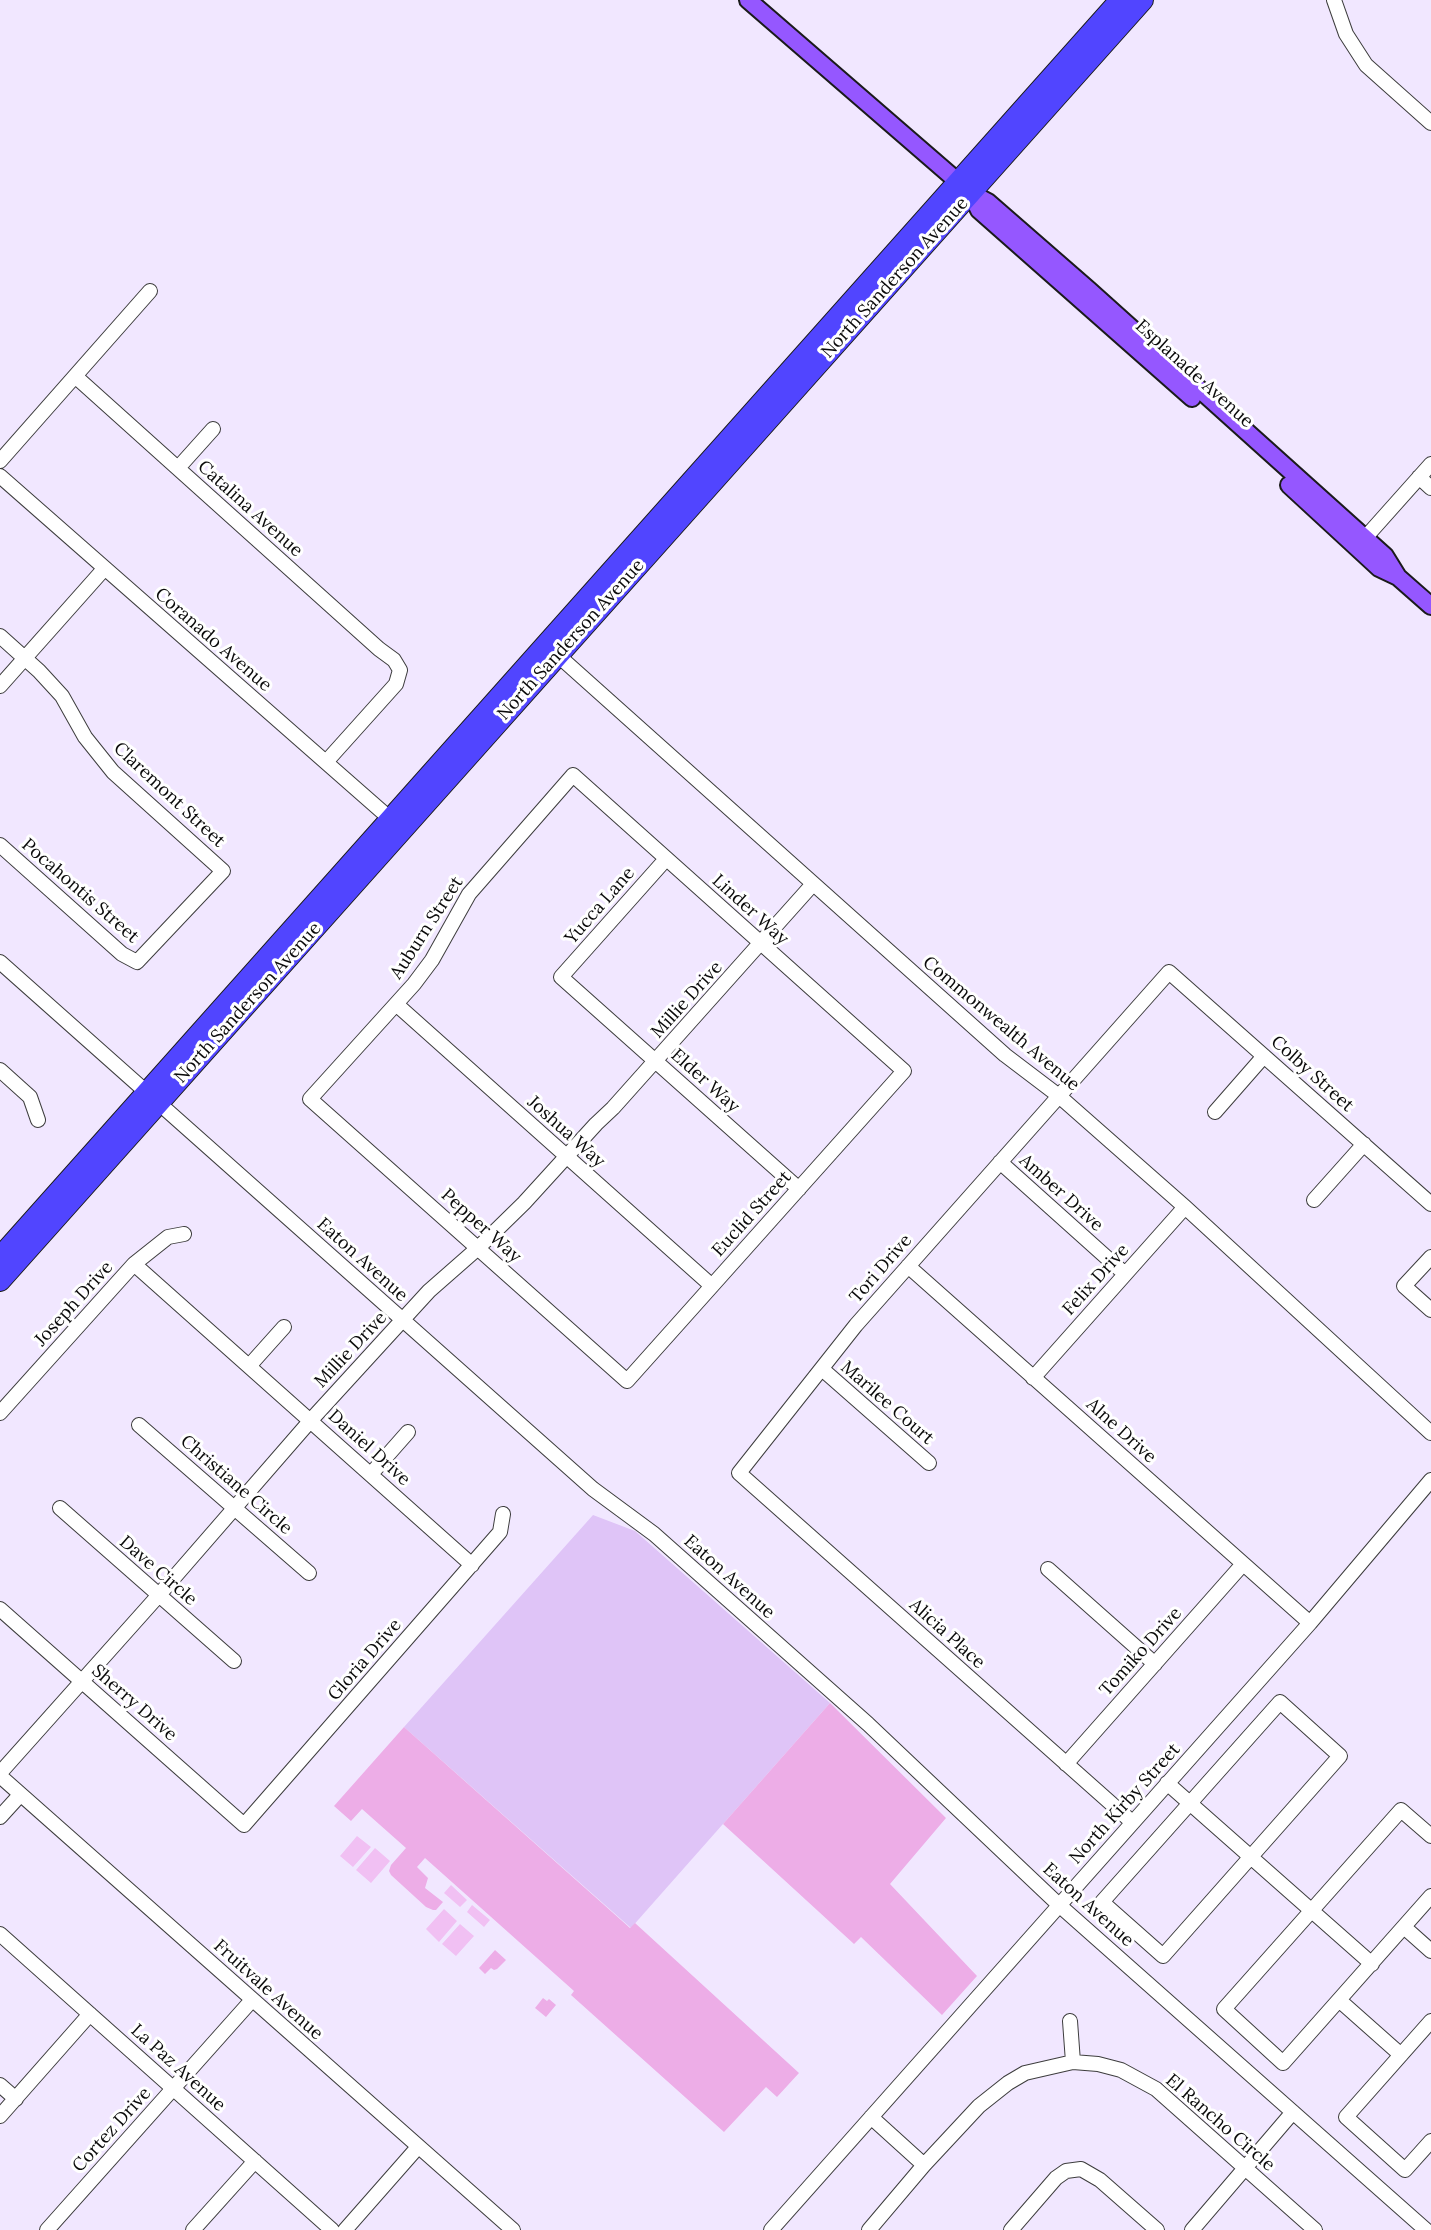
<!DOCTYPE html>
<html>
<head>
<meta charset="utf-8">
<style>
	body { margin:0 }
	canvas { display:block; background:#f1e7ff }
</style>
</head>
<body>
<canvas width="1431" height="2230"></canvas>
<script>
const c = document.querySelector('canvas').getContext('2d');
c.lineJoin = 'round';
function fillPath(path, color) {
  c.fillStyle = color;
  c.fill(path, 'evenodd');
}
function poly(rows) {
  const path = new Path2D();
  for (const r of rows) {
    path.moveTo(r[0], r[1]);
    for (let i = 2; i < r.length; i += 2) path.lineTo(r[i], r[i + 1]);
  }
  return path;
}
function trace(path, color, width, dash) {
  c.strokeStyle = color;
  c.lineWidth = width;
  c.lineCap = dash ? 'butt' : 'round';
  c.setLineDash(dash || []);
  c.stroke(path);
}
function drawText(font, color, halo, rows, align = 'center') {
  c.font = font + ' Lora,serif';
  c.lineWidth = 6;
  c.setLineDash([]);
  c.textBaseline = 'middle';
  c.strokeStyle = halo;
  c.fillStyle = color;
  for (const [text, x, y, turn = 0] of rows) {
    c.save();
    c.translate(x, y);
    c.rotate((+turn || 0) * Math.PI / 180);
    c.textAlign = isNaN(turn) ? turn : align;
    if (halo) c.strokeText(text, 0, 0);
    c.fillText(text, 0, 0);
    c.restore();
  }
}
fillPath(poly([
	[593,1515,635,1531,830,1703,631,1928,404,1727]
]), '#dfc4f7');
fillPath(poly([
	[830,1703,946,1818,890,1884,977,1976,942,2015,861,1937,854,1944,723,1824],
	[404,1727,630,1928,635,1923,799,2073,777,2097,766,2087,724,2132,571,1995,574,1991,425,1858,417,1867,428,1878,425,1888,443,1902,436,1910,433,1910,426,1907,391,1875,389,1871,391,1865,406,1848,362,1809,351,1821,334,1806],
	[495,1950,506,1960,497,1969,494,1970,491,1968,485,1974,479,1968],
	[543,1998,547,2001,549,1999,556,2005,546,2017,535,2008]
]), '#edade7');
fillPath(poly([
	[357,1836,371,1847,353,1867,340,1856],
	[375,1848,390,1861,371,1883,356,1870],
	[451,1885,467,1900,460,1907,444,1893],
	[472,1905,490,1920,484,1927,467,1912],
	[444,1909,457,1921,439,1942,426,1929],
	[460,1924,474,1936,456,1956,442,1944]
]), '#f1c0f3');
const minor = poly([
	[1334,0,1346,34,1366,65,1431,123],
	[75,376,379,649,394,660,400,670,396,684,326,762],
	[0,461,150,291],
	[178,468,213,429],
	[0,476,395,823],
	[1419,477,1431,488],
	[1365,538,1431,464],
	[0,636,39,671,62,696,85,737,113,772,223,871,137,962,122,954,0,845],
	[552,650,1005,1055,1059,1096,1185,1207,1431,1433],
	[0,686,104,569],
	[573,775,904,1071,627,1381,310,1099,414,984,432,960,469,894,573,775],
	[666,859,561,977,799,1189],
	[0,962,593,1489,654,1534,868,1724,1059,1905,1426,2230],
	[396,1004,712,1286],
	[0,1070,30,1097,38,1120],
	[1215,1112,1264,1056],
	[1000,1162,1125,1274],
	[1314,1200,1364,1144],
	[1431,1257,1404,1286,1431,1310],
	[134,1264,472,1565],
	[908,1266,1310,1623],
	[250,1365,284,1327],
	[822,1369,929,1463],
	[1033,1378,1185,1207],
	[0,1413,134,1264,168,1237,184,1234],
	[139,1425,309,1573],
	[371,1474,408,1432],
	[60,1508,234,1661],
	[1048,1569,1155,1664],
	[0,1609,244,1825,500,1532,503,1514],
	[1280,1702,1340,1756,1163,1956,1102,1902,1280,1702],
	[1066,1764,1243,1564],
	[0,1773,158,1596,311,1420,429,1291,478,1248,524,1203,596,1124,613,1108,813,884],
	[0,1776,513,2230],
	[1167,1783,1372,1964],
	[0,1817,20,1795],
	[1132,1822,739,1473,856,1325,1169,972,1431,1204],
	[1431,1836,1401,1810,1224,2009,1283,2063,1431,1896],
	[1404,1927,1431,1951],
	[0,1934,332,2230],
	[1339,2000,1401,2055],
	[1070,2021,1073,2062],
	[1431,2021,1346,2117,1405,2170,1431,2141],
	[0,2085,16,2099],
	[0,2116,90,2014],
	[871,2117,924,2165],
	[47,2230,252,2000],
	[193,2230,255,2161],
	[345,2230,418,2147],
	[771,2230,1310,1623,1431,1480],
	[869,2230,924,2165,979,2106,1008,2083,1025,2073,1073,2062,1098,2064,1121,2070,1156,2089,1315,2230],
	[1011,2230,1056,2178,1066,2171,1081,2169,1100,2180,1157,2230],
	[1192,2230,1293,2112]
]);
const major = poly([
	[748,0,971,193,988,202,1089,290,1385,556,1398,577],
	[971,193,979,210,1192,398],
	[1289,485,1379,568,1398,577,1431,606]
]);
const highway = poly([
	[0,1257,1120,0],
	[0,1281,1143,0]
]);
trace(minor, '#3d3d3d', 16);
trace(major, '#1b1b1b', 20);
trace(highway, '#1b1b1b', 22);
trace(minor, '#fff', 14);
trace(major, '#9557ff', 16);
trace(highway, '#5145ff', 20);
drawText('18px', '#0a0a0a', '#fff', [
	["North Sanderson Avenue",895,278,-48],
	["Esplanade Avenue",1194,374,42],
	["Catalina Avenue",250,509,42],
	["Coranado Avenue",213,640,41],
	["North Sanderson Avenue",571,640,-48],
	["Claremont Street",169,795,43],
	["Pocahontis Street",80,891,41],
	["Yucca Lane",600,906,-49],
	["Linder Way",750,910,42],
	["Auburn Street",427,928,-57],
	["Millie Drive",687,1000,-48],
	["North Sanderson Avenue",248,1003,-48],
	["Commonwealth Avenue",1001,1024,40],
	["Colby Street",1312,1074,42],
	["Elder Way",705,1081,42],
	["Joshua Way",566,1132,42],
	["Amber Drive",1061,1193,42],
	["Euclid Street",752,1214,-48],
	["Pepper Way",481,1226,42],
	["Eaton Avenue",362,1260,42],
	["Tori Drive",881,1269,-49],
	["Felix Drive",1096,1280,-48],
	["Joseph Drive",74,1304,-48],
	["Millie Drive",351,1350,-47],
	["Marilee Court",887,1403,41],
	["Alne Drive",1121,1431,42],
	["Daniel Drive",369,1448,42],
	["Christiane Circle",236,1485,41],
	["Dave Circle",158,1571,41],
	["Eaton Avenue",729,1577,42],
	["Alicia Place",947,1634,42],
	["Tomiko Drive",1141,1652,-48],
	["Gloria Drive",365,1660,-49],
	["Sherry Drive",134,1703,41],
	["North Kirby Street",1125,1804,-48],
	["Eaton Avenue",1088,1905,42],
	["Fruitvale Avenue",268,1990,42],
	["La Paz Avenue",178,2068,42],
	["El Rancho Circle",1220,2123,41],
	["Cortez Drive",112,2130,-48]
]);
</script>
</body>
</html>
